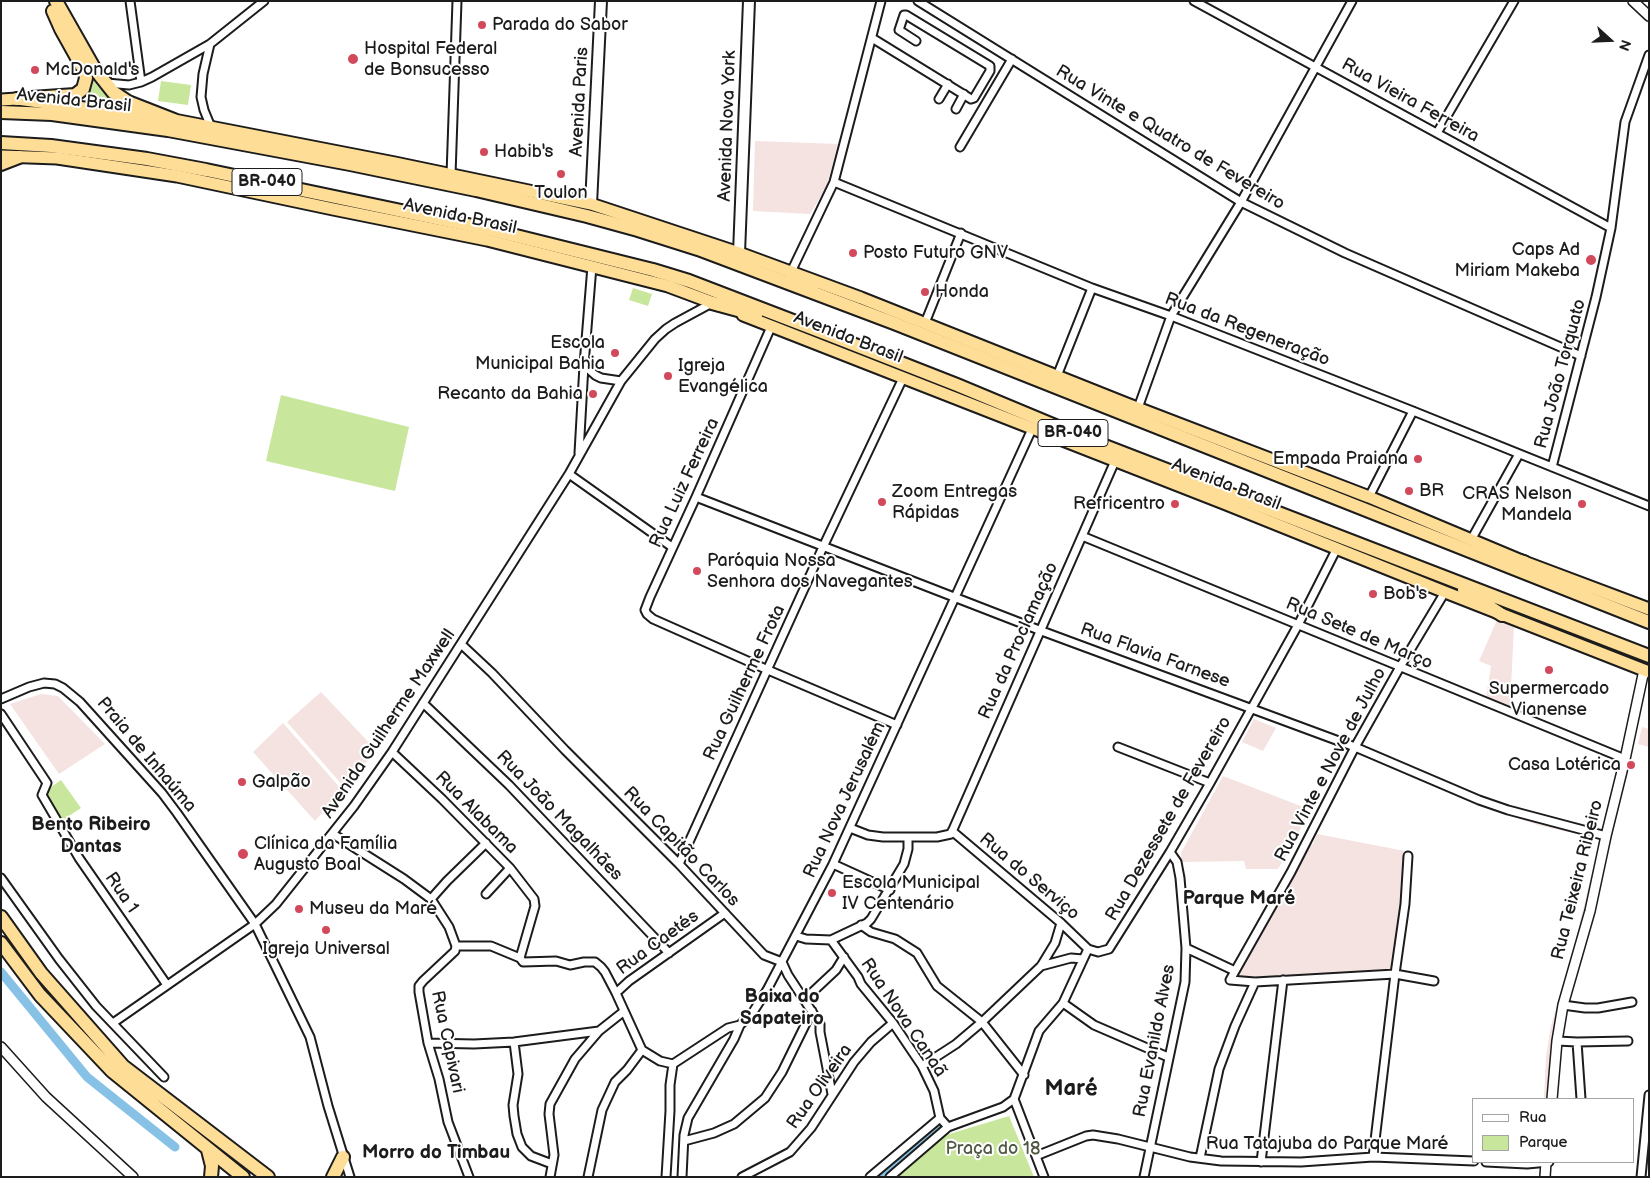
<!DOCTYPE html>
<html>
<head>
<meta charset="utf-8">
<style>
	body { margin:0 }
	#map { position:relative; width:1650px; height:1178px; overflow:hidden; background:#fff; font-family:"Balsamiq Sans",sans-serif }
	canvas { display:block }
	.frame { position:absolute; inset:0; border:2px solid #1c1c1c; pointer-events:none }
	.legend { position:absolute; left:1472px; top:1098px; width:162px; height:65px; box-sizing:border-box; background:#fff; border:1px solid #a4a4a4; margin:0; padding:6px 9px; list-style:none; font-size:15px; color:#1c1c1c }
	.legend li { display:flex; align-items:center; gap:10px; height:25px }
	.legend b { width:25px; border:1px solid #a4a4a4 }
	.north { position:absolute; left:1585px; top:15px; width:50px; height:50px; -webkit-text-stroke:4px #fff; paint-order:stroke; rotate:110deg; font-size:14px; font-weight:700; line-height:20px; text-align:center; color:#1c1c1c }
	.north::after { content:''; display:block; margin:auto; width:18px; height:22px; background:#1c1c1c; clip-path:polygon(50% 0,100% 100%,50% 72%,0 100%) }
</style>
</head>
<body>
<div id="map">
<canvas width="1650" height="1178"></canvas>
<div class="frame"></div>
<ul class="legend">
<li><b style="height:6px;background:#fff"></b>Rua</li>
<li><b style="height:14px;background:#c9e69d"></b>Parque</li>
</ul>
<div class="north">N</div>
</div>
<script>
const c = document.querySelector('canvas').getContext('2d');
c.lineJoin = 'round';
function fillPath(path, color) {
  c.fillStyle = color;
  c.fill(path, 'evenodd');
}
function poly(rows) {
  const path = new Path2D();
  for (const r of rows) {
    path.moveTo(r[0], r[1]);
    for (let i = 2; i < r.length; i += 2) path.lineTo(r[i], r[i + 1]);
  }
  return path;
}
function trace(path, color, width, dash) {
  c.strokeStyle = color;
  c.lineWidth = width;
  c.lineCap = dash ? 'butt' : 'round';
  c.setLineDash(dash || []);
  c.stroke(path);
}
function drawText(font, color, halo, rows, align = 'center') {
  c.font = font + ' "Balsamiq Sans",sans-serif';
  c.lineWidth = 4;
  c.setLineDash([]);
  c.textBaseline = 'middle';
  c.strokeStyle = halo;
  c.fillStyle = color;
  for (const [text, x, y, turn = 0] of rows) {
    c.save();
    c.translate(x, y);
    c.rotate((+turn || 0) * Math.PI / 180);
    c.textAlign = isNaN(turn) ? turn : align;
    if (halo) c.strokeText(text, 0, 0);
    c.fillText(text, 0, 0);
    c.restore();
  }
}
fillPath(poly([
	[755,141,838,144,826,188,810,214,753,211],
	[1497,620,1514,626,1510,707,1486,697,1491,666,1479,661],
	[1641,676,1647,681,1635,728,1597,898,1563,1022,1556,1099,1544,1099,1546,1057,1551,1026,1574,947,1600,839,1537,825,1512,816,1514,805,1538,814,1602,828],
	[321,692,376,750,345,788,287,722],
	[41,694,58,696,105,744,59,774,10,704],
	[1254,719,1276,728,1263,751,1242,742],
	[283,723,342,790,315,821,253,752],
	[1642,727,1649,729,1649,747,1638,744],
	[1223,776,1311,810,1278,869,1246,869,1244,861,1182,862,1181,853],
	[1317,834,1410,852,1410,865,1395,971,1237,980,1235,977,1252,947,1310,845,1313,844]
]), '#f4e3e0');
fillPath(poly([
	[93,79,97,85,117,104,85,101,92,87],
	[161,81,191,85,188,105,158,101],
	[633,288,652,294,648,306,629,300],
	[281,395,409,427,395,491,266,461],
	[61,780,81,808,63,820,44,792],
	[1009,1116,1034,1177,898,1177,946,1135]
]), '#c9e69d');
trace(poly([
	[1,972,87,1077,175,1147],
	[880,1177,937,1129]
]), '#87c2e6', 9);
const minor = poly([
	[130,1,141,82],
	[918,1,1241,202,1345,253,1581,356],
	[1194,1,1611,228],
	[872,38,971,99,974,98,990,71,990,66,906,15,904,15,899,30,916,41],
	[210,44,203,74,201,97,204,110,211,127],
	[107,83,129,85,141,82,152,77,210,44,264,1],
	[939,99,948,84],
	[956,109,964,94],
	[1437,133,1514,1],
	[960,147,1012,59],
	[451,175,457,1],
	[834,182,1092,288,1171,316,1413,411,1649,506],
	[791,272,834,182,881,1],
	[925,323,961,233],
	[771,327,696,497,650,597,645,610,647,614,653,619,768,670,897,725],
	[584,365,595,375,601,378,621,381],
	[1057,376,1092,288],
	[1138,408,1171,316,1241,202,1352,1],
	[579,453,584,365,592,266],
	[1552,467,1596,297,1611,228,1625,122,1649,55],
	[569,474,672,547],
	[696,497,1039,630,1355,747,1479,800,1508,810,1606,836],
	[1369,497,1413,411],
	[1082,536,1625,759],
	[1471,540,1519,454],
	[461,644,492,673,565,750,679,864,764,955,782,962,788,975,820,1024,820,1032,832,1094],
	[1,699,29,687,44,683,55,684,63,688,80,702,162,793,177,813,255,924,310,1037,328,1106,350,1177],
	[423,703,509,785,669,953],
	[1,714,47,783,42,795,79,858,167,985],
	[1118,747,1210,783],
	[392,752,442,799,510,868,534,899,535,906,520,958],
	[850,828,868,835,883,837,937,837,951,834,1115,461],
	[952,831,1061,923,1088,949,1098,952,1109,949,1170,852,1210,783,1298,625,1337,548],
	[333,834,404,879,431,899,449,927,456,946,455,951,423,981,419,986,419,992,428,1043,439,1079,448,1122,469,1177],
	[679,864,823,547,903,378],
	[833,864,890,890],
	[1,878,59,959,96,1006,164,1077],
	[486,894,510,868],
	[431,899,447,881,486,843],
	[861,925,871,932,895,939,917,953,937,986,982,1022,1024,1075],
	[796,936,806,939,831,940,867,923,871,919,904,864,908,849,908,837],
	[831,940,858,977,861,984,893,1023,922,1066,934,1091,940,1118],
	[456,946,491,946,520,958,523,962,556,961,570,965,584,962,595,962,601,967,605,972,616,993],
	[1186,948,1235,971],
	[1041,966,1071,958,1083,959],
	[1434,981,1395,974,1255,982,1230,980,1291,872,1355,747,1400,667,1445,592],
	[804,1000,836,970,844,957],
	[1063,1003,1094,1025,1168,1057],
	[1563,1005,1585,1008,1598,1008,1632,1002],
	[113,1023,255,924,276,904,354,806,392,752,569,474,621,381,655,339,666,329,675,323,712,303],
	[1557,1041,1577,1042,1628,1041],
	[514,1042,518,1074,513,1105,514,1116,517,1134,522,1147,531,1156,552,1164],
	[1577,1042,1581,1099],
	[428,1043,474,1044,514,1042,599,1031,623,1012],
	[673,1064,660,1061,642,1050,616,993,629,981,725,913],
	[673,1064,728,1028,740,1025],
	[922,1066,956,1044,982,1022,1041,966,1055,943,1061,923],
	[1014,1099,1044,1177],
	[684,1141,714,1133,734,1124,765,1098,782,1072,812,1011],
	[1036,1156,1086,1136,1093,1135,1118,1139,1190,1157,1221,1161,1301,1162,1373,1157,1474,1161],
	[1373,1157,1395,974,1405,904,1408,856],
	[1200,1158,1219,1069,1235,1026,1255,982],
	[1261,1162,1283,980],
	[1486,1162,1527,1164,1549,1162],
	[550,1177,554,1155,549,1114,550,1104,575,1059,599,1031],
	[588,1177,602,1110,615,1082,627,1070,642,1050],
	[666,1177,670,1111,670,1085,673,1064],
	[682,1177,684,1135,688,1118,734,1039,740,1025,753,1012,767,990,833,864,1032,429],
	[742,1177,790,1152,811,1128,854,1062,871,1042,893,1023],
	[870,1177,940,1118,948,1127],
	[890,1177,948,1127,1003,1107,1014,1099,1039,1031,1063,1003,1088,949],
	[1144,1177,1185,982,1186,948,1180,878,1177,862,1170,852],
	[1641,1177,1649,1095]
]);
const tertiary = poly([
	[1633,1,1649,16],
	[1,1047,46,1097,133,1177],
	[1552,1099,1557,1041,1563,1005,1590,911,1606,836,1625,759,1644,670],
	[1545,1177,1546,1162]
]);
const secondary = poly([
	[591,204,601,1],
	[739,253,749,1]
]);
const trunk = poly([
	[1,100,17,99,174,120,395,163,591,204,739,253,861,298,1127,404,1369,497,1524,562,1649,609],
	[1,156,57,158,177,176,333,209,487,240,668,286,719,305],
	[743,315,1226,504,1445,592,1649,672]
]);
const motorway = poly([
	[56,1,94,68,113,92,128,102,174,120],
	[17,99,75,95,83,89,86,78,85,72,61,29,53,11],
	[1,112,52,114,168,130,350,164,476,190,587,216,638,230,698,249,894,323,1649,622],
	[1,143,51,146,147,159,206,170,492,230,653,270,689,281,827,334,957,385,1084,438,1649,656],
	[1,164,19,157],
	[791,272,812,286],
	[712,303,756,315],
	[1495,555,1524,562],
	[1464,590,1502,615],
	[1,917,41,973,123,1066,268,1177],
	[1,943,40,995,112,1071,243,1177],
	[208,1150,212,1166,211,1177],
	[333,1177,343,1157]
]);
trace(minor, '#1c1c1c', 11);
trace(tertiary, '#1c1c1c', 12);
trace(secondary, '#1c1c1c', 14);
trace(trunk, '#1c1c1c', 15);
trace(motorway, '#1c1c1c', 16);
trace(minor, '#fff', 7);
trace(tertiary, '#fff', 9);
trace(secondary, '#fff', 10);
trace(trunk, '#fedd96', 11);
trace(motorway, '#fedd96', 12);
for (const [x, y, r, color] of [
	[482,25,5,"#d1495b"],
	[353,59,6,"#d1495b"],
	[35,70,5,"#d1495b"],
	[484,152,5,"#d1495b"],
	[561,174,5,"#d1495b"],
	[853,253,5,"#d1495b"],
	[1591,260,6,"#d1495b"],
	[925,292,5,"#d1495b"],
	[615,353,5,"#d1495b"],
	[668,376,5,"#d1495b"],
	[593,394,5,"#d1495b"],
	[1418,459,5,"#d1495b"],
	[1409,491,5,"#d1495b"],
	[882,502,5,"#d1495b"],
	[1175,504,5,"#d1495b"],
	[1582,504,5,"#d1495b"],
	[697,571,5,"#d1495b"],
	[1373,594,5,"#d1495b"],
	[1549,670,5,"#d1495b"],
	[1631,765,5,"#d1495b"],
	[242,782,5,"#d1495b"],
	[243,854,6,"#d1495b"],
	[832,893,5,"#d1495b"],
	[299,909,5,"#d1495b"],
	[326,930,5,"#d1495b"]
]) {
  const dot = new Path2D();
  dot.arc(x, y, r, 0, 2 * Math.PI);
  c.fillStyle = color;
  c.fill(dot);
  trace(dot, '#fff', 2);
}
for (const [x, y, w] of [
	[267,182,70],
	[1073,433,70]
]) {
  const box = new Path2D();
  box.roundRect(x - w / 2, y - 13.5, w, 27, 4);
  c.fillStyle = '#fff';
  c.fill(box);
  trace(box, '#1c1c1c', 1);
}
drawText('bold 16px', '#1c1c1c', null, [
	["BR-040",267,182],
	["BR-040",1073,433]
]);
drawText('18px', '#1c1c1c', '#fff', [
	["Parada do Sabor",492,25],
	["Hospital Federal",364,49],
	["de Bonsucesso",364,70],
	["McDonald's",45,70],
	["Habib's",494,152],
	["Toulon",561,193,"center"],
	["Caps Ad",1580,250,"right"],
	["Miriam Makeba",1580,271,"right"],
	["Posto Futuro GNV",863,253],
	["Honda",935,292],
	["Escola",605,343,"right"],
	["Municipal Bahia",605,364,"right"],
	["Igreja",678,366],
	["Evangélica",678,387],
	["Recanto da Bahia",583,394,"right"],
	["Empada Praiana",1408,459,"right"],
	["BR",1419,491],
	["Zoom Entregas",892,492],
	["Rápidas",892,513],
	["CRAS Nelson",1572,494,"right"],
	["Mandela",1572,515,"right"],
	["Refricentro",1165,504,"right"],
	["Paróquia Nossa",707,561],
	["Senhora dos Navegantes",707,582],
	["Bob's",1383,594],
	["Supermercado",1549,689,"center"],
	["Vianense",1549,710,"center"],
	["Casa Lotérica",1621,765,"right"],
	["Galpão",252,782],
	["Clínica da Família",254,844],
	["Augusto Boal",254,865],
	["Escola Municipal",842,883],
	["IV Centenário",842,904],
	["Museu da Maré",309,909],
	["Igreja Universal",326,949,"center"]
], 'left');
drawText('18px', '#1c1c1c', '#fff', [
	["Avenida Brasil",74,101,6],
	["Rua Vieira Ferreira",1410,101,29],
	["Avenida Paris",580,102,-87],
	["Avenida Nova York",728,126,-88],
	["Rua Vinte e Quatro de Fevereiro",1170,138,31],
	["Avenida Brasil",460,217,12],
	["Rua da Regeneração",1247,330,21],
	["Avenida Brasil",848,338,21],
	["Rua João Torquato",1561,374,-75],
	["Rua Luiz Ferreira",685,483,-65],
	["Avenida Brasil",1226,485,21],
	["Rua Sete de Março",1359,634,23],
	["Rua da Proclamação",1019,641,-66],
	["Rua Flavia Farnese",1155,656,20],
	["Rua Guilherme Frota",745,683,-65],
	["Avenida Guilherme Maxwell",389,724,-56],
	["Praia de Inhaúma",146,755,50],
	["Rua Vinte e Nove de Julho",1331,765,-62],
	["Rua Nova Jerusalém",845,800,-65],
	["Rua Alabama",476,813,45],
	["Rua João Magalhães",559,816,46],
	["Rua Dezessete de Fevereiro",1169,819,-60],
	["Rua Capitão Carlos",681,847,46],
	["Rua do Serviço",1029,877,40],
	["Rua Teixeira Ribeiro",1578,880,-76],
	["Rua 1",121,893,56],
	["Rua Caetés",658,943,-36],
	["Rua Nova Canaã",903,1018,56],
	["Rua Evanildo Alves",1155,1041,-79],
	["Rua Capivari",447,1042,78],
	["Rua Oliveira",820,1087,-55],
	["Rua Tatajuba do Parque Maré",1327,1144]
]);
drawText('18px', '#505943', '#fff', [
	["Praça do 18",993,1149]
]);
drawText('bold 19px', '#1c1c1c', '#fff', [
	["Bento Ribeiro",91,825],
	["Dantas",91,847],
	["Parque Maré",1239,899],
	["Baixa do",782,997],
	["Sapateiro",782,1019],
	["Morro do Timbau",436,1153]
]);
drawText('bold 22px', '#1c1c1c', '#fff', [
	["Maré",1071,1089]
]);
</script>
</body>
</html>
